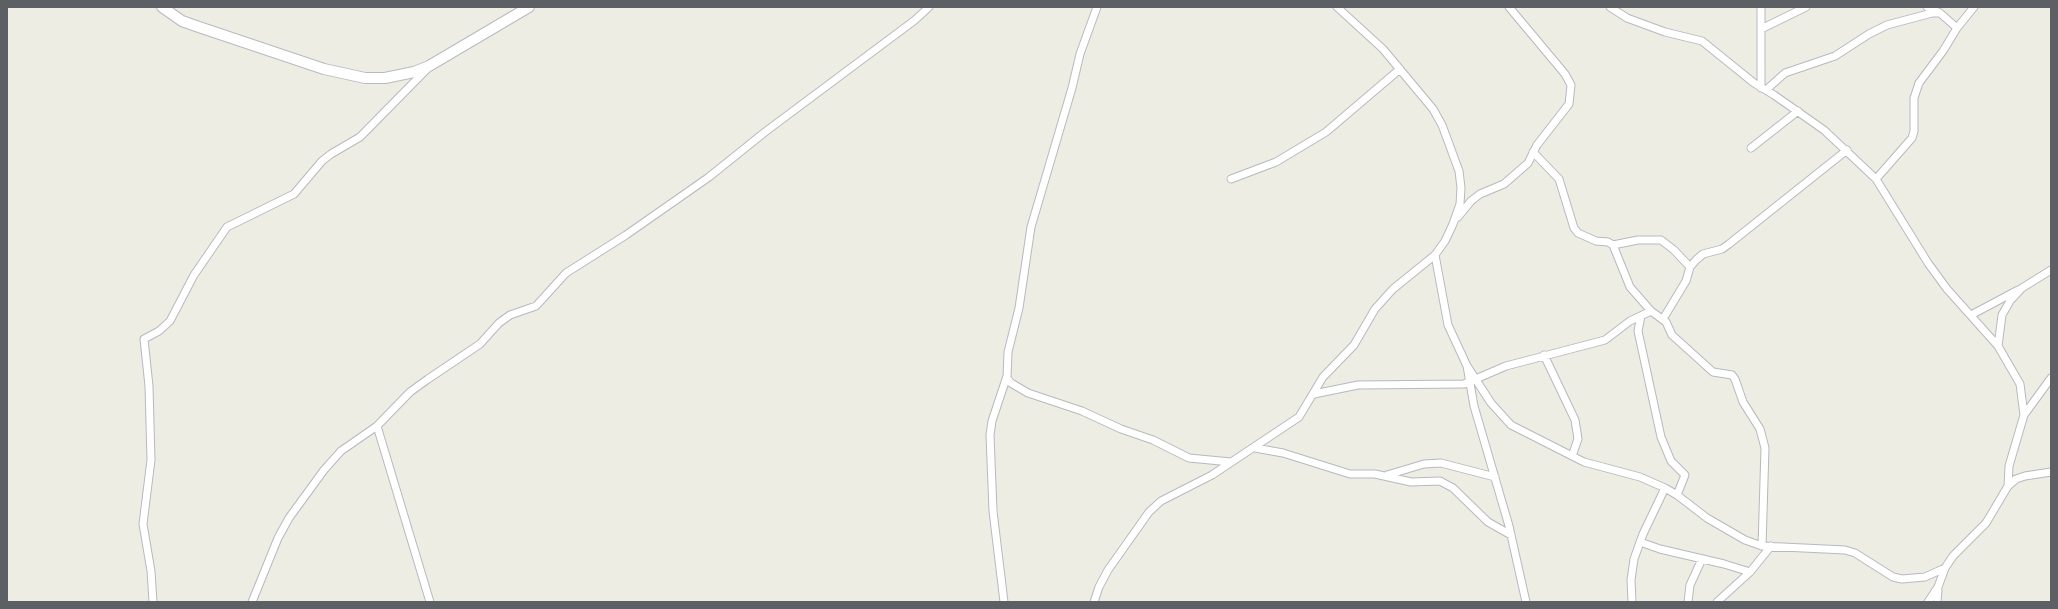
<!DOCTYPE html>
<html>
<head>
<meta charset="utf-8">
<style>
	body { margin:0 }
	#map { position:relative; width:2058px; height:609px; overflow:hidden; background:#eeede4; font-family:Raleway,sans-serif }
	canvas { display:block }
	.frame { position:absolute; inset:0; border:8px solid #5c5f64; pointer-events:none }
</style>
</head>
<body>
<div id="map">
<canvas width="2058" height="609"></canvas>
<div class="frame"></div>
</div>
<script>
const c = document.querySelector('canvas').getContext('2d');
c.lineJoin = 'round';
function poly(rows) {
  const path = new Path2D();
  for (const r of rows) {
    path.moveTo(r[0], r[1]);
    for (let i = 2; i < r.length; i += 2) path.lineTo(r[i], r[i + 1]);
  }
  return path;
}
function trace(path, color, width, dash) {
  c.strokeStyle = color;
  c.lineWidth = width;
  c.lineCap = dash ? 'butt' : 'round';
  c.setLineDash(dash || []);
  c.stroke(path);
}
const street = poly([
	[1097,7,1080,54,1072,88,1031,227,1019,308,1008,352,1007,378,1011,383,1028,393,1082,411,1121,429,1153,440,1189,458,1231,462],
	[1610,7,1627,18,1665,32,1702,41,1754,83,1774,95,1824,130,1876,179,1928,263,1947,289,1998,346,2020,384,2024,415,2009,466,2008,486],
	[1761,7,1761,88],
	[1927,7,1940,13],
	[1761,29,1806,7],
	[1766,90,1785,73,1835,56,1869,34,1887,25,1932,13,1940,13,1957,28],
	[1751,148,1798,111],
	[1533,152,1559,179,1574,228,1578,233,1596,241,1608,242,1613,245,1630,287,1651,311,1666,322,1672,335,1713,372,1732,375,1735,379,1743,402,1760,429,1765,448,1762,546],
	[1231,179,1276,162,1326,132,1400,69],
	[1876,179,1912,138,1914,131,1914,98,1919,83,1943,51,1957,28,1974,7],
	[1458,217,1471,201,1480,194,1504,184,1528,163,1537,145,1569,104,1571,85,1565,74,1509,7],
	[1613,245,1638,240,1661,240,1674,250,1690,267],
	[1435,255,1448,325,1467,366,1474,406,1509,526,1526,602],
	[1971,315,2018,290],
	[1641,316,1638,331,1661,437,1671,461,1685,475,1677,495],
	[1663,319,1686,281,1690,267,1696,260,1703,254,1722,249,1729,244,1847,150],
	[1998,346,2002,315,2010,301,2022,288,2051,270],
	[1544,355,1575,420,1578,439,1572,456],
	[1467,366,1491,403,1511,425,1584,462,1640,477,1665,488,1677,495,1707,518,1745,540,1762,546,1845,550,1855,553,1893,577,1902,579,1925,577,1945,568],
	[1314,394,1358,385,1464,384,1506,366,1605,340,1630,321,1651,311],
	[2024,415,2051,378],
	[377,426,430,602],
	[1255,448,1283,453,1350,474,1375,474,1411,482,1440,481,1453,488,1488,522,1511,535],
	[1387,475,1424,464,1441,463,1495,477],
	[1640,542,1660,549,1724,564,1750,572],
	[153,602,151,571,143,524,151,460,149,386,144,339,159,331,170,321,194,275,227,227,294,194,322,161,331,154,360,137,428,68],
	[252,602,278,538,289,518,324,470,341,451,377,426,410,392,428,379,480,344,499,323,510,315,536,306,566,273,626,235,709,177,765,132,915,20,929,7],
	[1004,602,993,511,990,435,992,421,1007,376],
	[1094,602,1099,587,1108,570,1149,512,1161,501,1212,475,1299,417,1323,377,1354,345,1375,309,1393,289,1435,255,1445,241,1453,224,1460,204,1461,188,1459,171,1442,125,1433,109,1383,49,1337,7],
	[1632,602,1631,580,1634,559,1643,534,1665,488],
	[1688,602,1690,585,1702,559],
	[1717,602,1750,572,1771,546],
	[1928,602,1938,587,1945,568,1953,556,1986,523,2008,486,2016,479,2025,476,2051,472],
	[1937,602,1938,590]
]);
const secondary = poly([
	[162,7,182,21,196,26,324,69,365,78,385,78,414,72,429,66,529,7]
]);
trace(street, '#b7b9be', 9);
trace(secondary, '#b8bac0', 12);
trace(street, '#fff', 7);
trace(secondary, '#fff', 10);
</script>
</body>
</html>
